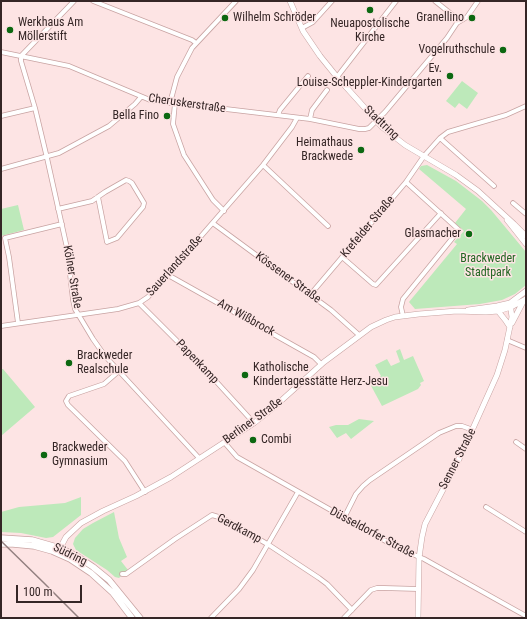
<!DOCTYPE html>
<html>
<head>
<meta charset="utf-8">
<style>
	body { margin:0 }
	#map { position:relative; width:527px; height:619px; overflow:hidden; background:#fde4e4; font-family:"Roboto Condensed",sans-serif }
	canvas { display:block }
	.frame { position:absolute; inset:0; border:2px solid #352626; pointer-events:none }
	.scale { position:absolute; left:16px; top:585px; width:66px; height:18px; box-sizing:border-box; border:2px solid #352626; border-top:0; padding-left:5px; font-size:12px; line-height:14px; white-space:nowrap; color:#352626; -webkit-text-stroke:3px #fde4e4; paint-order:stroke }
</style>
</head>
<body>
<div id="map">
<canvas width="527" height="619"></canvas>
<div class="frame"></div>
<div class="scale">100 m</div>
</div>
<script>
const c = document.querySelector('canvas').getContext('2d');
c.lineJoin = 'round';
function fillPath(path, color) {
  c.fillStyle = color;
  c.fill(path, 'evenodd');
}
function poly(rows) {
  const path = new Path2D();
  for (const r of rows) {
    path.moveTo(r[0], r[1]);
    for (let i = 2; i < r.length; i += 2) path.lineTo(r[i], r[i + 1]);
  }
  return path;
}
function trace(path, color, width, dash) {
  c.strokeStyle = color;
  c.lineWidth = width;
  c.lineCap = dash ? 'butt' : 'round';
  c.setLineDash(dash || []);
  c.stroke(path);
}
function drawText(font, color, halo, rows, align = 'center') {
  c.font = font + ' "Roboto Condensed",sans-serif';
  c.lineWidth = 3;
  c.setLineDash([]);
  c.textBaseline = 'middle';
  c.strokeStyle = halo;
  c.fillStyle = color;
  for (const [text, x, y, turn = 0] of rows) {
    c.save();
    c.translate(x, y);
    c.rotate((+turn || 0) * Math.PI / 180);
    c.textAlign = isNaN(turn) ? turn : align;
    if (halo) c.strokeText(text, 0, 0);
    c.fillText(text, 0, 0);
    c.restore();
  }
}
fillPath(poly([
	[462,81,478,93,467,109,459,103,455,108,446,101],
	[427,165,456,181,482,201,491,210,526,252,526,285,515,294,502,300,480,304,415,309,409,302,457,244,454,242,464,231,455,223,466,209,419,169,421,166],
	[18,205,24,230,1,236,1,209],
	[400,349,404,360,413,356,424,381,420,383,421,385,418,389,382,406,369,382,381,376,375,365,387,359,391,366,400,362,396,351],
	[1,369,3,369,35,407,1,436],
	[359,419,374,421,351,439,346,433,337,438,329,427,336,425,348,425],
	[81,497,81,515,53,537,46,538,21,533,1,532,1,512,19,507,65,503],
	[114,512,119,538,127,557,121,561,128,570,119,578,115,577,107,570,76,550,73,544,75,538,83,529,93,523]
]), '#bde9ba');
const minor = poly([
	[93,1,192,40,196,43],
	[435,1,460,21],
	[302,28,313,22,332,1],
	[1,52,69,66,150,100,310,119,359,129,365,129,369,128,385,112,447,38,457,23,467,17,478,1],
	[21,56,21,61,35,108,47,158,67,248,73,300,75,309,93,339,105,356,199,458],
	[21,56,74,1],
	[337,77,396,1],
	[170,103,177,77,192,48,236,1],
	[175,103,173,124,184,155,213,200,224,211],
	[278,115,280,110,308,76],
	[1,116,35,108],
	[310,119,312,110,327,90],
	[440,138,494,186],
	[263,165,328,226],
	[1,169,59,153,109,126,135,104,141,97],
	[513,203,526,214],
	[58,209,92,201,105,192,126,180,129,181,132,183,144,203,143,207,117,238,107,242,98,197],
	[214,224,331,310,359,335],
	[342,257,373,284,376,285,441,213],
	[168,275,314,357,321,364],
	[310,295,406,182,424,156,440,138,448,132,506,115,526,106],
	[139,303,202,366,254,423],
	[403,316,401,307,403,299,459,230,406,182],
	[18,323,9,257,5,238,62,224],
	[1,326,118,309,139,303,148,297,263,165,292,127,297,118],
	[507,340,526,348],
	[119,371,104,384,69,396,66,401,68,405,125,461,145,492],
	[224,442,237,457,398,548,424,559,526,616],
	[516,442,526,449],
	[486,507,526,532],
	[344,518,356,494,363,486,370,480,439,433,456,426,462,426,473,430],
	[122,574,126,574,175,539,212,515,222,518,269,545,319,578,327,584,352,610],
	[211,618,239,589,253,570,298,492],
	[344,618,371,590,377,588,384,588,418,589]
]);
const tertiary = poly([
	[290,1,303,31,320,56,337,77,382,127,405,145,456,175,478,191,514,224,526,236],
	[507,220,526,244],
	[468,310,497,306,510,303,526,291],
	[498,311,506,321,510,327],
	[512,323,524,300],
	[59,550,66,537,81,523,103,511,136,496,171,477,254,423,273,408,324,362,371,327,386,320,395,317,419,314,457,311,486,312,498,311,511,307,526,299],
	[418,618,419,558,422,537,425,524,460,457,497,375,505,350,512,317,510,303]
]);
const secondary = poly([
	[1,538,32,540,60,548,78,557,93,567,109,580,140,618],
	[1,544,13,544,34,546,52,551,70,559,91,573,113,593,132,618]
]);
trace(minor, '#c8a3a2', 5.5);
trace(tertiary, '#c8a3a2', 6);
trace(secondary, '#c8a3a2', 7);
trace(minor, '#fff', 4);
trace(tertiary, '#fff', 5);
trace(secondary, '#fff', 5.5);
trace(poly([
	[1,541,44,583,79,618]
]), '#938080', 1.5);
for (const [x, y, r, color] of [
	[370,10,4,"#0c6811"],
	[225,18,4,"#0c6811"],
	[472,18,4,"#0c6811"],
	[10,30,4,"#0c6811"],
	[503,50,4,"#0c6811"],
	[450,76,4,"#0c6811"],
	[167,116,4,"#0c6811"],
	[361,150,4,"#0c6811"],
	[469,234,4,"#0c6811"],
	[69,363,4,"#0c6811"],
	[245,375,4,"#0c6811"],
	[253,440,4,"#0c6811"],
	[44,455,4,"#0c6811"]
]) {
  const dot = new Path2D();
  dot.arc(x, y, r, 0, 2 * Math.PI);
  c.fillStyle = color;
  c.fill(dot);
  trace(dot, '#fde4e4', 1.5);
}
drawText('12px', '#352626', '#fde4e4', [
	["Wilhelm Schröder",233,18],
	["Granellino",464,18,"right"],
	["Werkhaus Am",18,23],
	["Möllerstift",18,37],
	["Neuapostolische",370,24,"center"],
	["Kirche",370,38,"center"],
	["Vogelruthschule",495,50,"right"],
	["Ev.",442,69,"right"],
	["Louise-Scheppler-Kindergarten",442,83,"right"],
	["Bella Fino",159,116,"right"],
	["Heimathaus",353,143,"right"],
	["Brackwede",353,157,"right"],
	["Glasmacher",461,234,"right"],
	["Brackweder",77,356],
	["Realschule",77,370],
	["Katholische",253,368],
	["Kindertagesstätte Herz-Jesu",253,382],
	["Combi",261,440],
	["Brackweder",52,448],
	["Gymnasium",52,462]
], 'left');
drawText('12px', '#352626', '#fde4e4', [
	["Cheruskerstraße",187,104,8],
	["Stadtring",381,123,43],
	["Krefelder Straße",368,227,-50],
	["Sauerlandstraße",175,266,-48],
	["Kölner Straße",72,277,80],
	["Kössener Straße",288,278,36],
	["Am Wißbrock",246,318,29],
	["Papenkamp",197,362,46],
	["Berliner Straße",253,421,-36],
	["Senner Straße",458,459,-63],
	["Gerdkamp",239,529,28],
	["Düsseldorfer Straße",372,533,28],
	["Südring",70,555,26]
]);
drawText('12px', '#262', '#fde4e4', [
	["Brackweder",488,259],
	["Stadtpark",488,273]
]);
</script>
</body>
</html>
